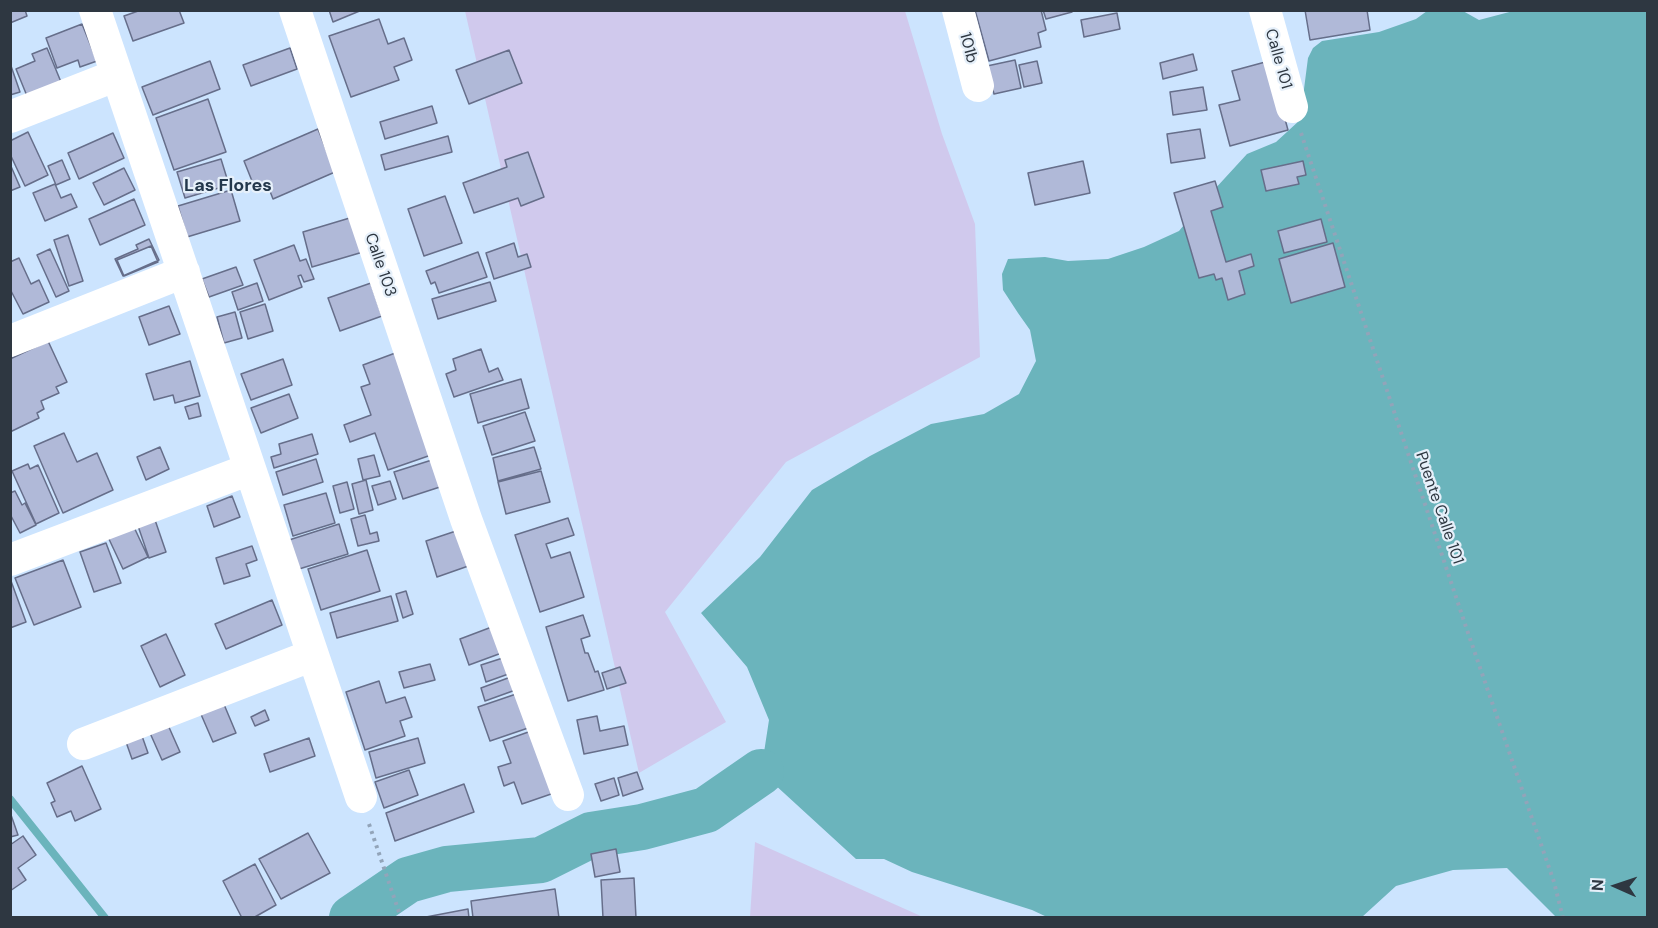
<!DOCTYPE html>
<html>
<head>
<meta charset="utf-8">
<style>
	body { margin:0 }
	#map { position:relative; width:1658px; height:928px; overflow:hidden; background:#cce4fe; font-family:"DM Sans",sans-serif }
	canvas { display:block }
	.frame { position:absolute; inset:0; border:12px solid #2e3741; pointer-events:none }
	.north { position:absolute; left:1586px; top:856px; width:60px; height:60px; -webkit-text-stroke:4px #e6f0fa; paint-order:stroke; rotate:273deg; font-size:16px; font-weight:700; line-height:24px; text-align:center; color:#2e3741 }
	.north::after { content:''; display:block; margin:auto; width:21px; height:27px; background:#2e3741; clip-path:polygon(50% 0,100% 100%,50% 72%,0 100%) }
</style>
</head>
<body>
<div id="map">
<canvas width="1658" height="928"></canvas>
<div class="frame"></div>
<div class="north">N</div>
</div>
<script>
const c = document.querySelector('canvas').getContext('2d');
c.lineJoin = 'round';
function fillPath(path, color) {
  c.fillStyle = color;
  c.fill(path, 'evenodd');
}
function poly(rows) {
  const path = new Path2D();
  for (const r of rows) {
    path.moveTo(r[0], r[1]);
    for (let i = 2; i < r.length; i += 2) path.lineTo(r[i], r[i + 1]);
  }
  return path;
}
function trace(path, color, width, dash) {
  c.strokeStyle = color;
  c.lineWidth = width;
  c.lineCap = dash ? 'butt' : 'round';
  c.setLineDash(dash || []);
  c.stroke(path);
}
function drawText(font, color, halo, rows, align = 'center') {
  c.font = font + ' "DM Sans",sans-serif';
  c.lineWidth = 4.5;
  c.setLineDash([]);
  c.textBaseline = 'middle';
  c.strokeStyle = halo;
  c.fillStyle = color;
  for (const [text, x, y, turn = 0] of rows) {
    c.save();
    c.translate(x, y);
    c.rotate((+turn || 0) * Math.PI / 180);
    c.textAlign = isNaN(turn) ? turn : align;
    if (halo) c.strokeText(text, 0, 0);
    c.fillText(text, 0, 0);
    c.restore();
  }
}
fillPath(poly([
	[465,11,905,11,942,134,975,224,980,357,786,462,665,612,726,722,639,773],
	[755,842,923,917,750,917]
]), '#d0c9ed');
fillPath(poly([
	[1517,10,1647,11,1647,917,1556,917,1507,868,1453,870,1396,886,1362,917,1047,917,1032,910,912,872,884,859,856,859,761,772,769,720,747,667,701,613,760,557,812,490,870,456,931,424,984,414,1019,394,1036,361,1030,330,1018,313,1003,290,1002,274,1008,259,1045,257,1068,261,1108,259,1144,247,1179,231,1202,203,1247,154,1276,142,1300,120,1308,58,1313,48,1322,41,1379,32,1416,19,1427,11,1463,11,1479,20]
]), '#6bb4bc');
trace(poly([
	[10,799,105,918]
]), '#6bb4bc', 8);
trace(poly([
	[352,918,408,880,447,869,541,860,591,835,642,827,706,810,761,772]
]), '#6bb4bc', 46);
const building = poly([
	[10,10,25,10,27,16,10,23,10,10],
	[141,10,179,10,184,23,133,41,124,16,141,10],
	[329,10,362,10,333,22,329,10],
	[975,10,1041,10,1046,30,1038,33,1041,47,989,61,975,10],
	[1043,10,1072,10,1072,12,1046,19,1043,10],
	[1305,10,1367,10,1370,30,1310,40,1305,10],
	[1117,13,1120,29,1084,37,1081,20,1117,13],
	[379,19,388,44,404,38,412,60,394,67,399,80,351,97,329,36,379,19],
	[82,24,97,61,80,67,78,60,57,68,46,38,82,24],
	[47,48,61,82,27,96,16,69,35,61,32,54,47,48],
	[290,48,297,69,251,86,243,65,290,48],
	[509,50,522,83,469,104,456,70,509,50],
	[1193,54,1197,70,1163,79,1160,63,1193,54],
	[1015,60,1021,88,994,94,987,66,1015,60],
	[210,61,220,89,153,115,142,87,210,61],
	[1037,61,1042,83,1024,87,1019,65,1037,61],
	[1269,61,1288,130,1230,146,1219,105,1240,100,1232,71,1269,61],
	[10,63,20,92,10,95,10,63],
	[1203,87,1207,110,1173,115,1170,92,1203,87],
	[208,99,226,152,174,170,156,118,208,99],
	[432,106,437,123,385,139,380,122,432,106],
	[318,129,335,172,273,199,266,181,254,186,244,161,318,129],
	[1200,129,1205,158,1171,163,1167,134,1200,129],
	[28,132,48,175,25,186,10,154,10,141,28,132],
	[113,133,124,158,79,179,68,153,113,133],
	[448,136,452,152,385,170,381,155,448,136],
	[528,152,544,197,521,206,518,198,474,213,463,183,507,167,505,160,528,152],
	[221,159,229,185,185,198,177,172,221,159],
	[62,160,70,179,56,185,48,166,62,160],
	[1083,161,1090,193,1035,205,1028,173,1083,161],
	[1303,161,1306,175,1297,177,1299,184,1266,191,1261,170,1303,161],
	[10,164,20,187,10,191,10,164],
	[124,168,135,190,104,205,93,183,124,168],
	[1215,181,1223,207,1211,211,1226,262,1251,254,1254,266,1239,271,1245,294,1228,300,1222,278,1216,280,1214,274,1199,278,1174,193,1215,181],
	[55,184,61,198,71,194,77,207,45,221,33,193,55,184],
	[231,190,240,221,187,237,178,206,231,190],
	[445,196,462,243,424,256,408,209,445,196],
	[134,199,145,225,100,245,89,219,134,199],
	[353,217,363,252,312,267,303,232,353,217],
	[1321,219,1327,242,1284,253,1278,231,1321,219],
	[68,235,83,281,69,286,54,240,68,235],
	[149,239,159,260,123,276,115,259,138,249,136,245,149,239],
	[514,243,518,257,527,254,531,267,494,279,486,253,514,243],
	[1333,243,1345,287,1291,303,1279,259,1333,243],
	[294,245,300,261,306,259,314,279,304,282,301,275,298,276,302,287,269,300,254,260,294,245],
	[151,246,158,262,124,276,117,260,151,246],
	[50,249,69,291,56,297,37,255,50,249],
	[478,252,487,277,439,293,435,282,431,284,426,271,478,252],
	[19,258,31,284,39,280,49,302,23,314,10,289,10,262,19,258],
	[236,267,243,285,209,297,202,279,236,267],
	[490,282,496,301,438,319,432,299,490,282],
	[257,283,263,301,238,310,232,292,257,283],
	[371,283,382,316,340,331,328,298,371,283],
	[265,304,273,331,248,339,240,312,265,304],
	[169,306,180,334,149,345,139,317,169,306],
	[235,312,242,338,224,343,217,317,235,312],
	[48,341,67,382,56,387,59,393,41,401,44,409,37,413,39,418,10,432,10,359,48,341],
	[481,349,489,372,498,368,503,380,454,397,446,374,456,370,453,359,481,349],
	[398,352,434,454,388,470,375,433,350,442,344,425,371,415,361,387,370,384,363,365,398,352],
	[283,359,292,385,251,400,241,374,283,359],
	[190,361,200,396,175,403,173,395,154,400,146,374,190,361],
	[521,379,529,408,478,423,470,394,521,379],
	[289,394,298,418,261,433,251,408,289,394],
	[198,403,201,416,189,419,185,407,198,403],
	[525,412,535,441,492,455,483,426,525,412],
	[64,433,77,462,97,453,113,490,63,513,34,446,64,433],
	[312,434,318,454,274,468,271,457,281,454,279,444,312,434],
	[160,447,169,469,146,480,137,457,160,447],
	[534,447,541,469,498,481,493,458,534,447],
	[374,455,380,476,363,480,358,459,374,455],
	[316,459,323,482,283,495,276,472,316,459],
	[435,459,443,486,403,499,394,472,435,459],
	[28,464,30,469,38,465,59,513,36,524,12,471,28,464],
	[541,471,550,502,506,514,498,482,541,471],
	[366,480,373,510,359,514,352,484,366,480],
	[390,481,396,499,378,505,372,486,390,481],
	[347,482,354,509,340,513,333,486,347,482],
	[15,491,22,505,25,503,36,525,20,533,10,514,10,493,15,491],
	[326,493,335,523,293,536,284,505,326,493],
	[232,496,240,517,214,527,207,506,232,496],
	[365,515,370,534,377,532,379,541,358,546,351,519,365,515],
	[154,517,166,552,149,558,137,523,154,517],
	[568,518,574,535,546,544,551,558,570,552,584,597,540,612,515,535,568,518],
	[339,524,348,554,299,569,289,540,339,524],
	[133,525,148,557,123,569,108,537,133,525],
	[462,529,474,564,437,577,426,541,462,529],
	[106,543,121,583,94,592,80,552,106,543],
	[252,546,257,560,246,564,250,576,224,584,216,558,252,546],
	[367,550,380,591,321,610,308,569,367,550],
	[63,560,81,607,34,625,15,578,63,560],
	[11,581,26,622,10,628,10,582,11,581],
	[406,591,413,614,403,618,396,594,406,591],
	[391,596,398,621,337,638,330,613,391,596],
	[272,600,282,625,226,649,215,624,272,600],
	[583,615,590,636,581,639,585,653,588,653,595,672,598,671,604,690,568,701,546,627,583,615],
	[497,625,507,651,469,665,460,639,497,625],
	[166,634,185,675,160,687,141,646,166,634],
	[509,656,514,672,486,682,481,665,509,656],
	[430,664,435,680,404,688,399,672,430,664],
	[620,667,626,683,607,689,602,673,620,667],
	[516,675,521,688,485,701,481,688,516,675],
	[379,681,386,703,405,697,412,717,400,721,405,736,365,750,346,692,379,681],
	[522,692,534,726,490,741,478,707,522,692],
	[223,702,236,733,213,742,200,712,223,702],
	[265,710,269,720,255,726,251,717,265,710],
	[597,716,600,731,624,726,628,745,584,754,577,720,597,716],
	[168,725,180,752,162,760,150,733,168,725],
	[534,730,554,793,522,804,514,782,504,786,498,767,511,763,503,741,534,730],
	[142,736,148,753,132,759,126,742,142,736],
	[309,738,315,756,270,772,264,754,309,738],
	[418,738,425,763,376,778,369,752,418,738],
	[82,766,101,809,75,821,71,811,57,817,51,803,55,801,47,783,82,766],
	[409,770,418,795,384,808,375,782,409,770],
	[637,772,643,789,623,796,618,778,637,772],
	[614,778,619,795,601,801,595,784,614,778],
	[464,784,474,812,395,841,386,813,464,784],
	[10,812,18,835,10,837,10,812],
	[308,833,330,873,281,899,259,859,308,833],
	[23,836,36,855,18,868,26,880,10,891,10,845,23,836],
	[616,849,620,872,595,877,591,854,616,849],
	[255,864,276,905,253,918,242,918,223,881,255,864],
	[634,878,636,918,603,918,601,880,634,878],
	[555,889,559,918,473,918,471,901,555,889],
	[468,909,469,918,426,918,426,917,468,909]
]);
fillPath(building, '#b0b9d8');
trace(building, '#666e8a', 1.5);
trace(poly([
	[1301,133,1466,627,1554,882,1563,918],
	[369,824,401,918]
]), '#92a4b9', 4, [3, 4.5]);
trace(poly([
	[95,10,361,797],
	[295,10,466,519,568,795],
	[958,10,978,86],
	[1265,10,1292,107],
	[10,117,117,75],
	[10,341,184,272],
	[10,560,250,469],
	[83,744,313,655]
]), '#fff', 32);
drawText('16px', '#2e3741', '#e6f0fa', [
	["101b",968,48,75],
	["Calle 101",1278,59,74],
	["Calle 103",380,265,71],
	["Puente Calle 101",1439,508,71]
]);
drawText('bold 18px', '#23374b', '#e6f0fa', [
	["Las Flores",228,186]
]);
</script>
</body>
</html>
